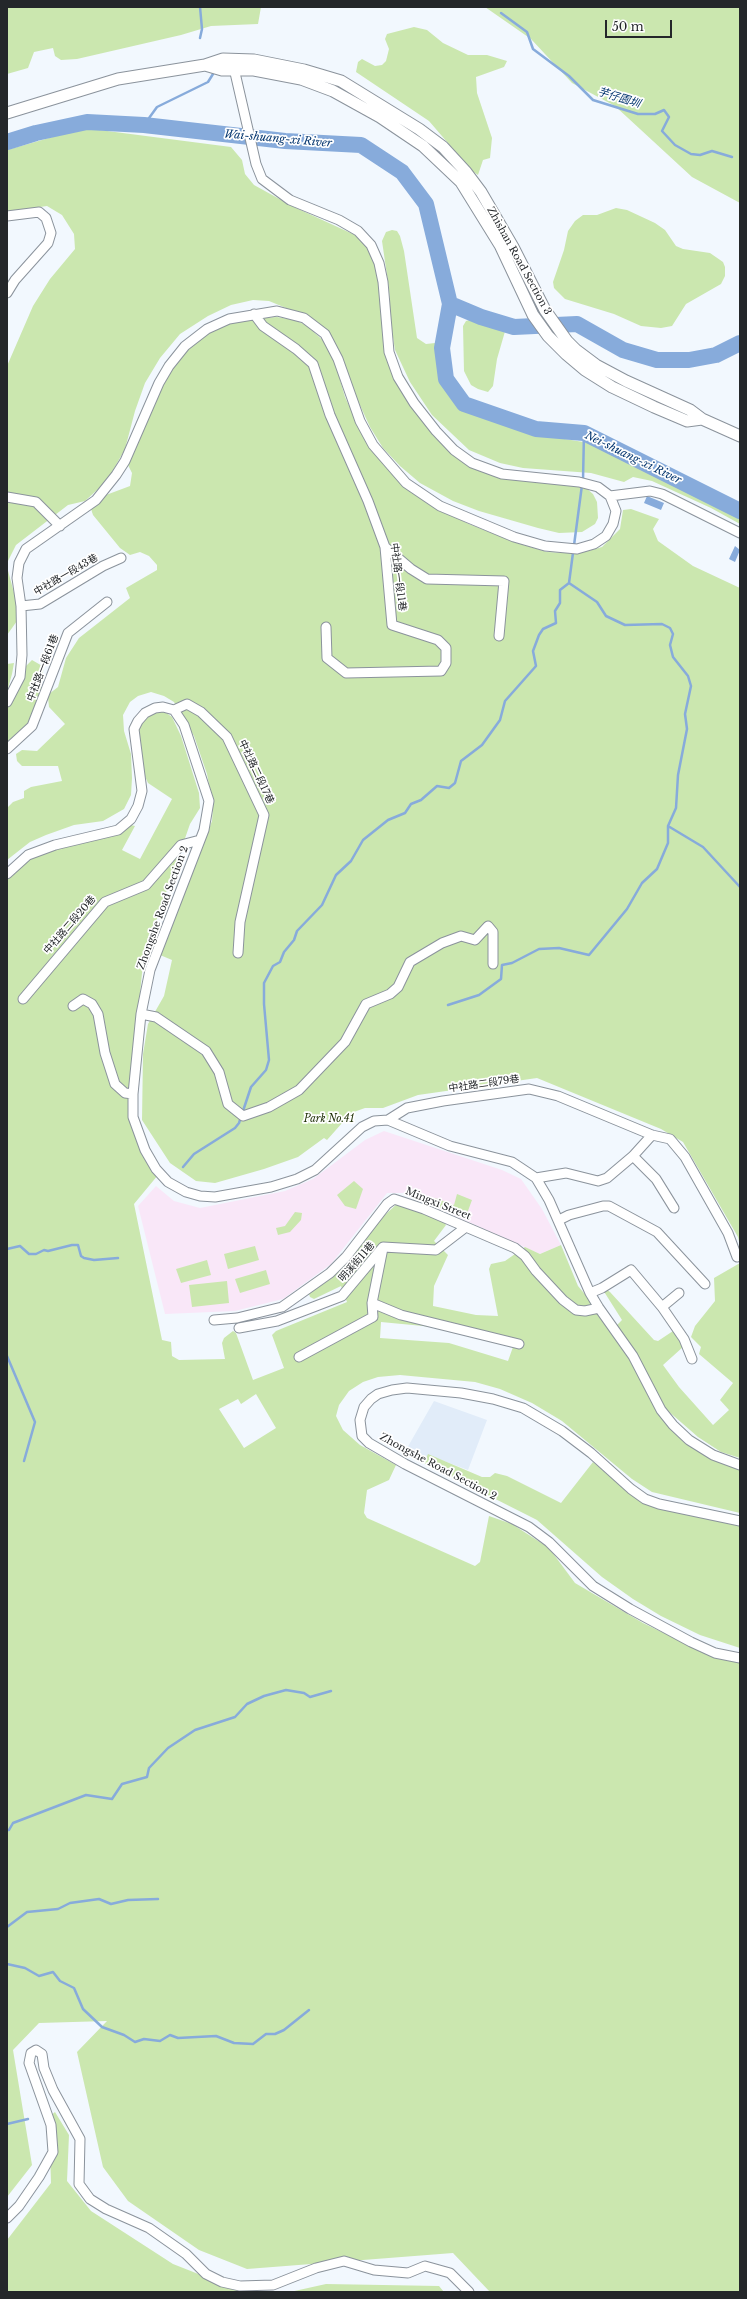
<!DOCTYPE html>
<html>
<head>
<meta charset="utf-8">
<style>
	body { margin:0 }
	#map { position:relative; width:747px; height:2299px; overflow:hidden; background:#f2f8fe; font-family:"Libre Baskerville",serif }
	canvas { display:block }
	.frame { position:absolute; inset:0; border:8px solid #24272a; pointer-events:none }
	.scale { position:absolute; left:605px; top:20px; width:67px; height:18px; box-sizing:border-box; border:2px solid #24272a; border-top:0; padding-left:5px; font-size:12px; line-height:14px; white-space:nowrap; color:#24272a; -webkit-text-stroke:3px #fff; paint-order:stroke }
</style>
</head>
<body>
<div id="map">
<canvas width="747" height="2299"></canvas>
<div class="frame"></div>
<div class="scale">50 m</div>
</div>
<script>
const c = document.querySelector('canvas').getContext('2d');
c.lineJoin = 'round';
function fillPath(path, color) {
  c.fillStyle = color;
  c.fill(path, 'evenodd');
}
function poly(rows) {
  const path = new Path2D();
  for (const r of rows) {
    path.moveTo(r[0], r[1]);
    for (let i = 2; i < r.length; i += 2) path.lineTo(r[i], r[i + 1]);
  }
  return path;
}
function trace(path, color, width, dash) {
  c.strokeStyle = color;
  c.lineWidth = width;
  c.lineCap = dash ? 'butt' : 'round';
  c.setLineDash(dash || []);
  c.stroke(path);
}
function drawText(font, color, halo, rows, align = 'center') {
  c.font = font + ' "Libre Baskerville","Noto Sans TC",serif';
  c.lineWidth = 3.5;
  c.setLineDash([]);
  c.textBaseline = 'middle';
  c.strokeStyle = halo;
  c.fillStyle = color;
  for (const [text, x, y, turn = 0] of rows) {
    c.save();
    c.translate(x, y);
    c.rotate((+turn || 0) * Math.PI / 180);
    c.textAlign = isNaN(turn) ? turn : align;
    if (halo) c.strokeText(text, 0, 0);
    c.fillText(text, 0, 0);
    c.restore();
  }
}
fillPath(poly([
	[434,1401,487,1420,468,1470,428,1455,424,1463,406,1450]
]), '#e1ecf9');
fillPath(poly([
	[384,1131,502,1170,521,1179,542,1209,561,1245,540,1254,404,1193,387,1193,331,1264,283,1299,235,1311,165,1314,138,1206,156,1186,174,1201,200,1208,285,1191,313,1179,365,1140]
]), '#f9e7f8');
fillPath(poly([
	[7,7,261,7,258,24,211,26,181,35,77,59,61,60,55,56,53,48,34,52,28,68,7,74],
	[485,7,740,7,740,203,692,177,615,106,572,83,531,39],
	[414,27,427,30,443,43,468,55,487,55,507,61,504,67,476,77,477,93,492,138,490,158,483,160,478,175,472,171,429,121,356,72,358,62,362,59,375,66,382,65,386,61,389,49,385,39,387,34],
	[84,128,231,147,242,160,245,174,254,185,294,207,355,235,367,247,377,266,385,352,449,451,500,477,529,482,563,483,586,488,593,494,597,502,598,518,595,524,582,532,559,533,538,528,479,511,453,501,420,483,400,466,383,448,370,427,347,377,308,317,269,301,253,300,231,305,208,316,180,334,160,358,145,383,135,411,125,449,107,481,85,501,68,505,16,545,7,563,7,366,33,306,50,279,75,249,74,234,62,215,47,206,7,212,7,150],
	[616,208,627,210,655,223,665,230,676,246,683,249,710,253,723,262,725,267,725,276,721,284,686,304,672,326,661,328,641,326,614,314,565,299,554,288,553,282,564,250,568,231,575,221,583,215,597,215],
	[392,230,397,231,400,236,404,251,417,338,426,344,435,343,440,353,441,367,445,380,458,404,473,412,540,435,602,445,740,513,740,524,711,508,652,481,633,477,624,482,591,473,523,468,500,463,469,450,432,415,410,382,395,350,391,324,389,289,382,241,386,232],
	[277,317,294,320,306,325,326,343,334,359,345,397,368,446,404,486,430,505,469,524,514,542,547,552,567,553,588,551,602,547,620,529,623,510,631,509,659,519,653,529,658,541,693,566,740,588,740,1246,738,1237,683,1142,661,1129,537,1078,418,1095,383,1108,365,1108,351,1113,327,1140,324,1138,298,1157,264,1169,215,1183,196,1181,170,1163,142,1120,143,1054,148,1024,164,996,172,960,160,955,212,821,213,807,207,774,194,736,174,702,164,696,151,692,138,696,130,702,123,715,124,731,131,754,132,778,131,795,124,809,103,821,74,825,46,835,30,842,7,860,7,808,13,802,24,798,24,791,31,787,62,781,58,766,22,766,17,761,16,754,22,750,37,751,65,724,49,707,48,698,49,694,58,687,66,658,79,638,130,598,126,588,157,570,157,565,149,556,140,552,130,555,120,548,93,515,91,509,106,495,130,486,132,473,127,463,170,368,183,353,202,337,224,325,248,319],
	[473,319,506,328,497,359,493,386,488,392,478,389,471,385,464,371,463,326,466,321],
	[7,567,16,600,17,621,7,635],
	[32,660,44,667,40,686,44,689,33,719,7,746,7,709,18,690,25,667],
	[14,663,12,674,7,692,7,664],
	[153,711,165,712,172,717,181,736,199,793,200,808,190,824,153,930,142,973,130,1100,158,1175,134,1204,162,1340,171,1342,172,1356,179,1360,225,1359,222,1343,224,1338,233,1331,236,1333,253,1380,284,1368,272,1335,276,1331,347,1302,341,1286,314,1299,310,1297,309,1294,377,1222,398,1203,444,1222,446,1225,434,1241,448,1255,434,1286,433,1306,476,1315,498,1316,489,1269,491,1264,505,1261,525,1247,540,1254,561,1245,578,1286,594,1305,628,1354,650,1400,672,1428,740,1468,740,1513,652,1492,632,1479,562,1421,532,1403,500,1389,475,1382,400,1375,378,1377,363,1382,349,1391,339,1405,336,1416,343,1430,360,1445,396,1465,389,1480,367,1490,364,1513,367,1518,475,1566,480,1562,489,1516,512,1524,549,1548,575,1583,643,1623,715,1658,740,1662,740,2292,490,2292,453,2253,247,2269,199,2250,128,2201,103,2167,77,2052,107,2021,39,2023,13,2050,32,2165,7,2197,7,879,13,870,30,856,131,825,135,826,122,850,140,859,172,799,148,783,143,772,136,735,139,724],
	[381,1322,423,1326,462,1332,513,1347,508,1361,449,1343,380,1338],
	[256,1394,276,1428,244,1448,219,1409,238,1399,241,1404],
	[354,1181,363,1189,356,1209,345,1206,337,1195],
	[457,1194,472,1200,465,1219,433,1205,435,1198,454,1205],
	[295,1212,302,1213,301,1220,290,1232,278,1235,276,1228,285,1226],
	[255,1246,259,1260,228,1269,224,1254],
	[207,1260,211,1275,181,1283,176,1269],
	[740,1263,740,1458,721,1452,698,1437,667,1410,652,1391,615,1327,622,1320,603,1290,606,1289,610,1292,654,1340,658,1341,673,1331,683,1347,663,1365,679,1387,713,1425,729,1410,720,1400,733,1383,699,1354,701,1347,691,1337,695,1326,715,1301,714,1278],
	[266,1270,270,1284,240,1293,235,1279],
	[227,1281,229,1303,192,1307,189,1285],
	[428,1454,482,1477,490,1477,495,1473,507,1476,561,1503,593,1462,626,1490,740,1525,740,1648,700,1635,661,1616,633,1599,602,1577,537,1520,424,1463],
	[55,2112,69,2135,67,2181,91,2211,173,2264,244,2292,7,2292,7,2240,51,2183,49,2117],
	[326,2284,439,2286,444,2292,290,2292]
]), '#cbe7af');
fillPath(poly([
	[647,496,664,503,661,510,644,503],
	[735,546,740,550,735,562,729,559]
]), '#87abdb');
trace(poly([
	[200,7,202,29,200,38],
	[501,13,527,32,533,49,569,76,593,100,638,114,655,114,664,110,669,117,662,131,675,145,691,154,700,155,712,151,732,157],
	[144,125,157,107,208,82,213,74],
	[583,480,584,433],
	[668,826,703,847,740,887],
	[448,1005,479,995,501,979,502,965,512,963,539,949,559,948,589,955,627,909,642,883,657,869,668,843,668,826,676,808,678,775,687,729,685,714,691,686,688,676,673,657,670,645,673,634,670,628,662,624,625,625,606,616,597,602,569,583],
	[183,1167,194,1154,235,1128,239,1123,251,1087,266,1070,269,1060,264,1004,264,983,273,966,280,962,284,952,294,940,297,931,322,905,336,875,351,861,363,840,388,820,405,813,411,804,421,800,437,786,449,788,455,783,461,761,482,745,500,720,505,701,536,666,533,651,539,635,543,629,556,623,555,611,560,603,560,590,569,583,582,485],
	[7,1249,20,1246,29,1254,36,1254,44,1250,48,1251,72,1245,78,1245,81,1256,84,1258,94,1260,118,1258],
	[7,1356,35,1422,24,1461],
	[7,1830,9,1830,13,1823,86,1795,112,1799,122,1784,147,1777,149,1768,168,1748,195,1730,235,1717,247,1704,264,1696,286,1690,304,1693,310,1697,331,1691],
	[7,1927,27,1912,58,1909,70,1903,99,1899,111,1904,128,1900,158,1899],
	[7,1964,25,1968,39,1976,53,1972,60,1981,74,1988,83,2009,102,2027,124,2035,135,2042,144,2039,160,2041,170,2035,178,2038,216,2036,234,2043,253,2044,266,2034,275,2034,284,2030,309,2010],
	[7,2124,28,2119]
]), '#87abdb', 2.5);
trace(poly([
	[7,142,36,133,87,122,144,125,285,141,361,145,402,172,426,204,450,304,442,348,446,379,464,404,536,429,584,433,740,511],
	[450,304,481,317,514,327,577,324,623,350,657,360,689,360,716,355,740,343]
]), '#87abdb', 16);
const minor = poly([
	[7,216,39,212,46,218,51,233,48,243,15,280,7,293],
	[254,314,263,326,296,349,313,364,330,415,368,501,385,547,392,625,438,640,446,648,446,663,441,671,346,673,327,658,326,627],
	[610,496,650,491,662,494,740,533],
	[7,497,36,502,60,526],
	[385,547,411,569,427,579,504,581,499,636],
	[21,606,40,604,103,566,121,558],
	[7,702,20,677,22,655,21,606,17,578,19,563,26,549,96,500,116,475,125,461,159,383,169,366,185,346,207,329,229,319,277,311,304,318,325,334,338,359,360,421,373,445,406,483,440,506,514,537,545,546,577,549,594,544,606,536,613,524,616,511,610,496,598,487,579,482,502,474,472,463,454,450,436,431,414,403,398,377,389,352,383,282,379,263,371,245,358,231,339,220,290,200,262,179,256,164,233,64],
	[174,710,184,725,209,801,204,830,150,970,141,1014,133,1094,133,1117,145,1150,156,1169,168,1182,186,1192,200,1196,215,1197,271,1187,297,1179,315,1170,362,1127,374,1121,388,1120,450,1146,512,1162,536,1178,549,1200,590,1293,599,1308,633,1356,661,1410,673,1425,689,1440,713,1455,740,1465],
	[174,710,187,704,201,712,227,737,264,815,240,922,238,953],
	[7,749,32,726,68,633,107,602],
	[7,874,28,855,55,845,118,830,131,819,138,806,142,791,134,729,138,721,145,713,155,708,163,707,174,710],
	[23,999,105,902,146,885,181,845,200,840],
	[73,1006,83,999,92,1004,98,1014,105,1053,115,1084,125,1093,133,1094],
	[141,1014,156,1017,206,1051,219,1072,228,1104,243,1116,269,1107,299,1090,345,1042,366,1004,390,994,398,987,410,962,442,943,461,936,475,940,488,926,493,932,493,964],
	[388,1120,407,1108,443,1101,529,1089,558,1096,652,1135,670,1139,685,1157,728,1233,737,1257],
	[633,1156,656,1179,674,1208],
	[536,1178,566,1173,598,1181,607,1178,633,1156,652,1135],
	[559,1220,569,1215,603,1206,609,1206,657,1232,705,1284],
	[590,1293,602,1288,631,1270,662,1307,679,1293],
	[372,1303,401,1315,519,1344],
	[662,1307,684,1339,692,1359],
	[214,1320,237,1318,282,1307,330,1273,346,1257,387,1204,394,1199,424,1209,515,1248,525,1256,536,1271,563,1300,576,1310,585,1311,599,1308],
	[239,1328,277,1321,342,1296,383,1247,436,1250,466,1227],
	[299,1357,373,1317,372,1303,383,1248],
	[740,1521,659,1504,645,1499,631,1489,591,1453,562,1431,523,1408,493,1399,461,1393,407,1388,392,1390,378,1394,371,1399,364,1407,360,1420,362,1436,369,1443,405,1464,529,1527,549,1542,593,1586,630,1609,691,1642,715,1653,740,1658],
	[7,2218,19,2206,39,2177,53,2152,51,2125,29,2063,31,2053,36,2050,42,2054,44,2068,53,2090,80,2139,79,2184,90,2199,106,2209,149,2228,186,2254,206,2274,222,2282,240,2286,273,2285,316,2268,344,2261,374,2270,408,2273,425,2266,450,2273,469,2292]
]);
const tertiary = poly([
	[205,65,222,70,254,70,301,79,333,91,380,117,423,146,461,182,500,245,533,315,548,336,566,354,585,370,612,387,654,407,687,421,702,419],
	[7,113,118,79,205,65,223,59,254,60,304,70,341,81,419,129,443,147,466,172,481,192,513,247,545,310,567,341,576,350,596,365,626,381,690,410,702,419,740,436]
]);
trace(minor, '#8b939c', 11);
trace(tertiary, '#8b939c', 13);
trace(minor, '#fff', 9);
trace(tertiary, '#fff', 11);
drawText('10px', '#24272a', '#fff', [
	["Zhishan Road Section 3",519,261,61],
	["中社路一段43巷",66,575,-30],
	["中社路一段11巷",398,577,83],
	["中社路一段61巷",43,668,-69],
	["中社路二段17巷",256,772,65],
	["Zhongshe Road Section 2",163,908,-70],
	["中社路二段20巷",70,925,-49],
	["中社路二段79巷",484,1084,-8],
	["Mingxi Street",438,1204,22],
	["明溪街11巷",357,1262,-49],
	["Zhongshe Road Section 2",438,1467,28]
]);
drawText('italic 10px', '#203108', '#fff', [
	["Park No.41",329,1119]
]);
drawText('italic 11px', '#063770', '#fff', [
	["芋仔園圳",619,98,17],
	["Wai-shuang-xi River",278,139,5],
	["Nei-shuang-xi River",633,458,26]
]);
</script>
</body>
</html>
